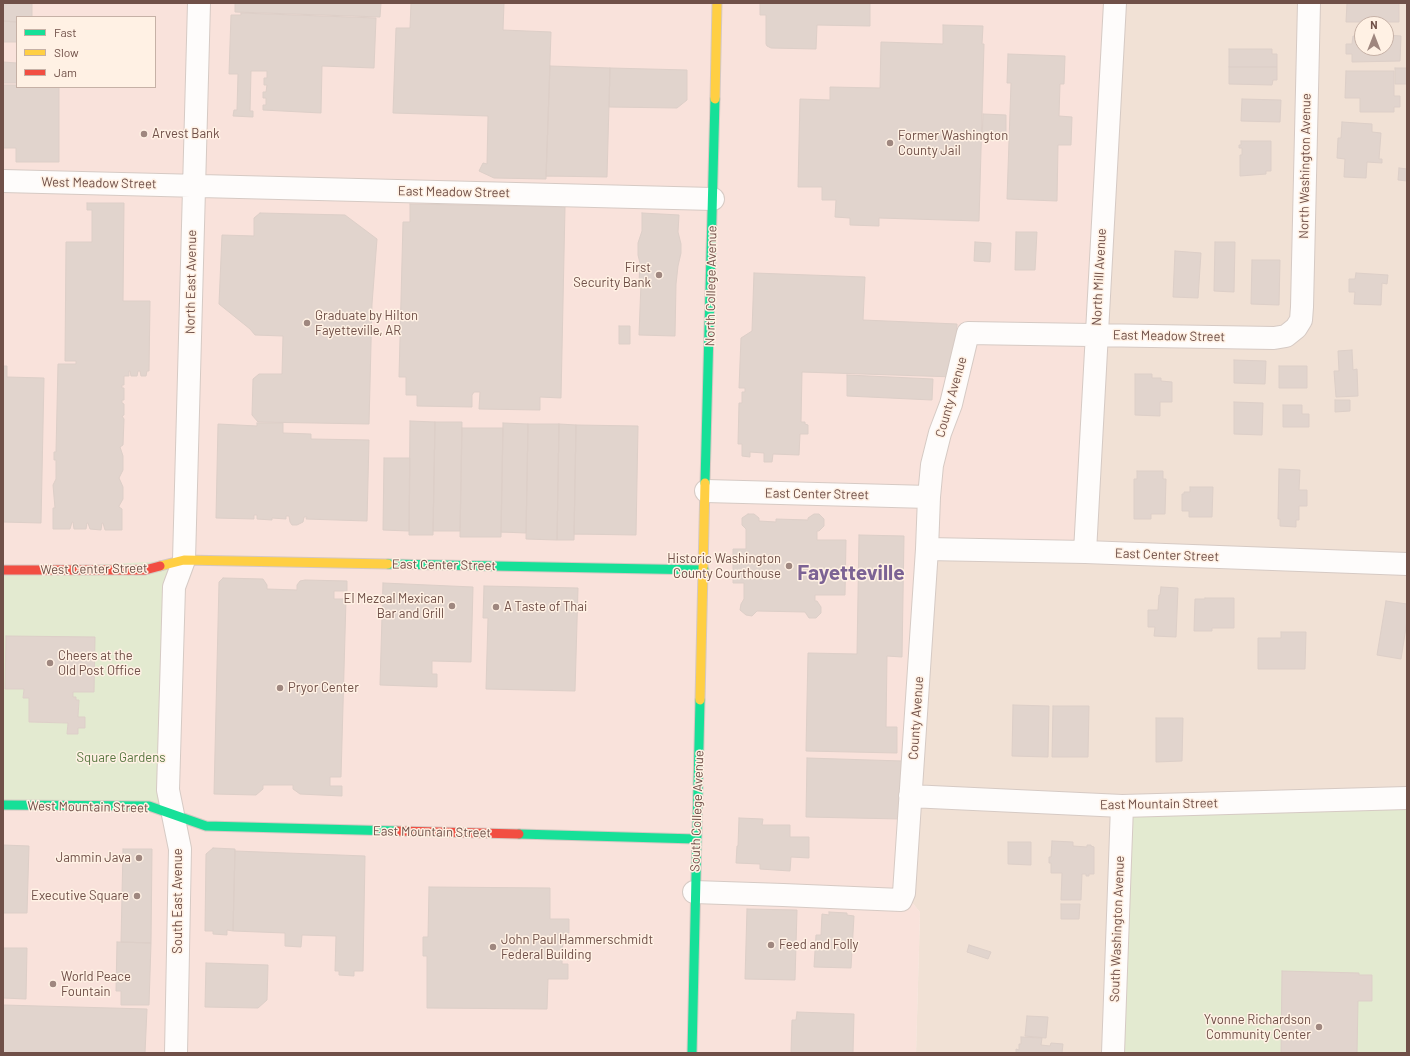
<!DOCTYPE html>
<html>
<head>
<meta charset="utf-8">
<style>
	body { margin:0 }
	#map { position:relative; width:1410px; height:1056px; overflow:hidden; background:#f5ede5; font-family:Barlow,sans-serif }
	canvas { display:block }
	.frame { position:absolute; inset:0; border:4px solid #705048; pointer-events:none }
	.legend { position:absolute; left:16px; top:16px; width:140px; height:72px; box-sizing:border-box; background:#fff1e4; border:1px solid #c6b1a6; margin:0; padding:5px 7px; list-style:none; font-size:12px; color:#705048 }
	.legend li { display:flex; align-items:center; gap:8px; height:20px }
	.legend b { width:20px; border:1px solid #c6b1a6 }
	.north { position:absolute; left:1354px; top:16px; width:40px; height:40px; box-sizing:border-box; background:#fff1e4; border:1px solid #c6b1a6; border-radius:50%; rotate:0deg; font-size:11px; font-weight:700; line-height:16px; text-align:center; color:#705048 }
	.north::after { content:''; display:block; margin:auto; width:14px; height:18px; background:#9f877f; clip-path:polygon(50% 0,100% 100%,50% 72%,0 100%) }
</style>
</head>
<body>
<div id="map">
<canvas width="1410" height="1056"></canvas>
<div class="frame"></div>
<ul class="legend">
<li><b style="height:5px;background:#16e098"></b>Fast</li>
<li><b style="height:5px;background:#ffcf43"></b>Slow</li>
<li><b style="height:5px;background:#f24e42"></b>Jam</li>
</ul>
<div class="north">N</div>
</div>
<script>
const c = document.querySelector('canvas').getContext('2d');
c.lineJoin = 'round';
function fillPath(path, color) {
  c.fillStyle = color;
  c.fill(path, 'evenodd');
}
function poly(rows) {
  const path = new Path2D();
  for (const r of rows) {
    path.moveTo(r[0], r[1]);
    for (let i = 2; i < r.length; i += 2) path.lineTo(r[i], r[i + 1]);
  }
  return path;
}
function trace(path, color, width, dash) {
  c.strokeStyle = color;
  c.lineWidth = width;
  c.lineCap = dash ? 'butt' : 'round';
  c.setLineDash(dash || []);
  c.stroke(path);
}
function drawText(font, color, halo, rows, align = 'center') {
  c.font = font + ' Barlow,sans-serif';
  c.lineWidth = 3;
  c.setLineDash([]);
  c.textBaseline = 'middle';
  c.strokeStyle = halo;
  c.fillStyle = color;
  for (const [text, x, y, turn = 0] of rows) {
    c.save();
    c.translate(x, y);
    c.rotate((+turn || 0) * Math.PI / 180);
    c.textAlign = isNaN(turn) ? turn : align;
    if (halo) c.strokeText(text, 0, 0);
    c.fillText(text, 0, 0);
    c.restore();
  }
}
fillPath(poly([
	[1115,3,1407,3,1407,798,1113,1053,916,1053,920,912,904,893,927,549],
	[1362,24,1386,24,1386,48,1362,48]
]), '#f1e1d5');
fillPath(poly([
	[3,3,1115,3,1085,552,927,549,904,893,920,912,916,1053,3,1053,3,805,149,806,3,570],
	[17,17,155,17,155,87,17,87]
]), '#f9e2db');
fillPath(poly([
	[184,560,172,813,3,805,3,570],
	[24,689,73,692,73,697,76,697,76,700,79,700,78,717,85,717,78,728,78,734,67,734,68,723,29,722,29,698,23,698],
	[1407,798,1407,1053,1113,1053,1122,806]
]), '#e3ead0');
const building = poly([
	[3,3,32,3,32,17,17,17,17,22,3,21,3,3],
	[235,3,381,3,380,17,235,12,235,3],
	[411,3,504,3,503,30,551,32,546,179,494,178,479,171,483,163,487,164,488,116,393,113,396,28,410,28,411,3],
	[760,3,870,3,870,26,817,25,816,49,771,48,767,46,766,44,766,15,760,15,760,3],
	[1347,3,1399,3,1399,22,1346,22,1347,3],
	[241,13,376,18,374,68,322,66,321,113,263,110,263,105,266,105,266,98,263,98,263,92,266,92,267,85,264,85,264,78,267,78,267,71,251,71,250,111,253,111,253,117,233,116,234,110,237,110,238,74,229,74,231,15,241,15,241,13],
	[3,21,17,22,17,42,3,42,3,21],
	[943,25,983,26,982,44,984,44,979,221,879,218,879,226,850,225,850,218,835,217,836,200,822,200,822,187,798,187,800,99,830,100,830,87,880,88,881,42,943,44,943,25],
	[1386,35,1401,36,1400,61,1352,62,1352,54,1346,54,1346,44,1352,44,1353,36,1362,37,1362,48,1386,48,1386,35],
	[1229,49,1272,49,1272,54,1277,54,1277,67,1229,67,1229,49],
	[1008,54,1065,56,1064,84,1060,84,1059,116,1072,117,1071,145,1058,145,1057,201,1007,199,1011,83,1007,83,1008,54],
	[3,62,17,63,17,83,3,83,3,62],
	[550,66,610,68,607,177,546,176,550,66],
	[1229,67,1277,67,1277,80,1273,80,1272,85,1229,84,1229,67],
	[610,68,687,70,687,100,677,108,609,107,610,68],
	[1395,68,1407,68,1407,84,1395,84,1395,68],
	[1346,71,1394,71,1394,96,1400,96,1400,107,1394,107,1394,112,1360,112,1360,98,1345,98,1346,71],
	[3,85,17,85,17,87,59,87,59,162,16,162,16,148,3,148,3,85],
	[1242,99,1281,100,1280,122,1241,121,1242,99],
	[983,114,1006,115,1006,140,982,140,983,114],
	[1342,122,1372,124,1372,132,1381,133,1379,159,1382,159,1382,163,1367,162,1366,178,1344,177,1345,159,1337,158,1338,138,1341,138,1342,122],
	[1241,141,1271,141,1271,171,1266,171,1266,174,1240,176,1240,155,1242,155,1242,148,1239,148,1239,145,1241,145,1241,141],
	[1399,168,1407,169,1407,181,1398,180,1399,168],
	[87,203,124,203,123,301,150,301,149,371,147,371,146,376,141,376,140,371,138,371,137,376,131,376,130,371,129,371,129,376,124,376,124,385,122,385,122,388,124,388,124,400,122,400,122,403,124,404,124,415,122,416,124,419,123,445,120,447,123,456,123,470,119,478,123,487,123,499,119,506,119,507,122,509,122,530,105,530,103,523,102,523,101,530,90,529,88,523,87,523,86,529,74,529,73,522,72,522,70,529,53,529,53,508,55,508,53,485,56,479,56,460,54,460,54,452,56,452,58,364,76,364,76,361,65,361,66,242,92,242,92,210,87,210,87,203],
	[410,204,565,207,561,398,540,397,540,410,479,409,480,392,474,392,472,395,472,407,417,406,417,395,406,395,406,377,399,377,403,222,410,222,410,204],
	[260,213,345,215,377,239,372,304,369,424,258,422,252,415,253,379,259,374,282,374,283,336,255,335,250,329,219,304,222,235,254,236,254,218,260,213],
	[642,213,679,215,678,232,681,244,681,253,678,266,676,284,675,336,639,335,641,283,639,283,640,263,638,255,638,243,642,231,642,213],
	[1016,232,1037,232,1035,270,1015,270,1016,232],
	[975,242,991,243,990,262,974,261,975,242],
	[1215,242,1235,242,1234,292,1214,291,1215,242],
	[1175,251,1201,253,1198,298,1173,297,1175,251],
	[1252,260,1280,260,1279,305,1251,304,1252,260],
	[754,273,865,277,863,320,957,324,955,377,802,372,801,422,805,422,805,424,808,425,808,434,800,434,799,455,773,454,772,462,764,462,764,453,750,452,750,457,742,456,742,444,738,444,739,403,742,403,742,392,745,392,745,388,739,388,741,338,752,331,754,273],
	[1356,273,1388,275,1387,284,1382,283,1381,305,1354,304,1355,292,1349,292,1349,279,1355,279,1356,273],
	[619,326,630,326,630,344,619,344,619,326],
	[1352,350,1353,370,1357,369,1358,396,1336,397,1334,371,1339,371,1338,351,1352,350],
	[1234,360,1266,361,1265,384,1234,383,1234,360],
	[3,366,7,366,7,377,44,378,41,523,3,522,3,366],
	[1279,366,1307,366,1307,388,1279,388,1279,366],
	[1135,374,1152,374,1152,378,1161,378,1161,381,1172,382,1172,402,1160,402,1160,416,1135,415,1135,374],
	[847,375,933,379,932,400,847,396,847,375],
	[1335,400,1350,400,1350,411,1335,412,1335,400],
	[1234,402,1263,403,1262,435,1234,434,1234,402],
	[1283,405,1302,405,1302,414,1309,414,1309,427,1283,427,1283,405],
	[410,421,435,422,433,535,409,535,410,421],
	[435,422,462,422,460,531,433,531,435,422],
	[257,423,283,423,283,433,311,434,311,439,369,440,367,521,306,519,307,517,304,517,303,522,297,525,292,525,290,522,289,516,286,516,286,519,272,518,272,520,257,519,257,515,254,515,254,519,216,518,218,424,257,426,257,423],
	[503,423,528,424,526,533,501,532,503,423],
	[528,424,559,424,557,540,526,539,528,424],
	[559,424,576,425,574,540,557,540,559,424],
	[576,425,638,426,636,535,574,534,576,425],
	[462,428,503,428,501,537,460,537,462,428],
	[384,458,410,458,409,531,383,530,384,458],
	[1279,469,1300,470,1299,490,1307,490,1307,506,1299,506,1299,520,1296,520,1296,527,1280,526,1280,519,1278,519,1279,469],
	[1137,471,1163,471,1163,479,1166,479,1165,514,1151,514,1151,519,1134,519,1134,479,1137,479,1137,471],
	[1190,487,1213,487,1212,517,1189,517,1189,511,1182,511,1182,494,1184,494,1184,492,1190,492,1190,487],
	[748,514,754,514,759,518,759,521,776,522,776,519,808,520,808,518,814,514,819,514,824,519,824,526,819,531,817,531,817,540,846,540,845,595,815,595,815,601,817,601,821,607,821,613,816,618,809,618,805,612,757,611,752,616,746,615,740,610,741,604,744,599,744,583,733,583,733,549,746,549,746,529,742,525,742,518,748,514],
	[859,535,904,536,902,657,887,656,886,727,897,727,897,753,806,751,808,653,857,654,859,535],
	[223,578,263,579,267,585,267,589,297,590,297,585,300,581,305,580,347,581,347,591,334,591,334,599,346,599,341,777,330,777,330,786,342,786,342,796,300,794,293,789,293,785,263,785,263,789,256,795,214,794,219,582,223,578],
	[383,583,473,587,471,662,432,661,432,674,437,674,437,687,380,685,383,583],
	[484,586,578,588,575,691,486,689,488,618,483,618,484,586],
	[1161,587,1178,588,1176,637,1154,636,1155,627,1148,627,1148,610,1158,610,1159,595,1160,595,1161,587],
	[1205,598,1234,598,1234,628,1212,628,1212,631,1194,631,1195,599,1205,599,1205,598],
	[1386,601,1407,604,1407,621,1401,659,1377,655,1386,601],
	[1281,632,1306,632,1305,669,1258,669,1258,638,1281,638,1281,632],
	[6,636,95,637,94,692,73,692,73,697,76,697,76,700,79,700,78,717,85,717,85,728,78,728,78,734,67,734,68,723,29,722,29,698,23,698,24,689,5,689,6,636],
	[1013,705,1049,706,1048,757,1012,756,1013,705],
	[1053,706,1089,706,1088,757,1052,757,1053,706],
	[1156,718,1183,718,1182,761,1156,762,1156,718],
	[807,758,902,761,901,819,806,817,807,758],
	[739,818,763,819,762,825,790,825,790,837,809,837,809,858,791,857,790,871,760,869,760,864,736,863,737,846,738,846,739,818],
	[1052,841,1073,842,1073,846,1087,847,1087,845,1091,845,1091,846,1094,847,1094,874,1089,874,1089,876,1086,876,1086,874,1082,874,1081,900,1061,900,1062,873,1051,873,1051,863,1049,863,1049,857,1051,857,1052,841],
	[1008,842,1031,842,1031,865,1008,864,1008,842],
	[3,845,29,846,27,913,3,913,3,845],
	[213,848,235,849,233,931,227,930,227,935,213,934,213,931,205,931,206,854,213,848],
	[123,849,152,849,151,943,121,942,123,849],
	[235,851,365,856,363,971,354,971,354,976,339,975,339,971,335,971,336,936,302,935,301,947,285,946,285,933,233,931,235,851],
	[429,887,550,888,550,919,569,919,569,933,563,933,562,964,568,964,568,979,548,979,547,1009,427,1008,427,956,423,956,423,937,428,937,429,887],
	[1061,904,1080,904,1079,919,1061,919,1061,904],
	[747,909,797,910,795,980,745,979,747,909],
	[829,912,847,913,847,915,854,916,851,968,814,967,816,935,821,935,822,914,829,915,829,912],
	[117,942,151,943,149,1005,121,1005,121,991,116,991,117,942],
	[969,945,991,952,988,959,967,952,969,945],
	[3,948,27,948,26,999,3,998,3,948],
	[206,963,268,965,267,1000,258,1008,205,1007,206,963],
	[1282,971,1359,973,1359,975,1372,975,1372,1001,1358,1001,1357,1053,1281,1053,1282,971],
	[3,1005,147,1009,145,1053,3,1053,3,1005],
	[797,1012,854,1014,853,1053,791,1053,792,1020,796,1020,797,1012],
	[1027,1016,1048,1017,1046,1038,1025,1036,1027,1016],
	[1021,1037,1042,1038,1041,1045,1050,1046,1051,1043,1063,1044,1062,1053,1016,1053,1016,1049,1019,1050,1019,1044,1021,1044,1021,1037]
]);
fillPath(building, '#e1d4cd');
trace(building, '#ddcfc8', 1);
const street = poly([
	[3,181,713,199],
	[706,491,929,497],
	[927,549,1085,552,1407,564],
	[1085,552,1115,3],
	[910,796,1122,806,1407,798],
	[694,892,783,895,901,900,904,893,927,549,929,497,932,465,940,433,951,404,968,333,1274,338,1286,336,1296,328,1301,320,1302,307,1309,3],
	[176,1053,180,849,168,790,174,587,184,560,199,3],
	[1113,1053,1122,806]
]);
const fast = poly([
	[705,483,715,99],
	[388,564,704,570],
	[3,805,149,806,206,826,397,831],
	[519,834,696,839],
	[692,1053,700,700]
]);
const slow = poly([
	[715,99,717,3],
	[160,566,184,560,388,564],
	[700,700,705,483]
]);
const jam = poly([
	[3,570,145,570,160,566],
	[397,831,519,834]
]);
trace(street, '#d6cac4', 24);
trace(fast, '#d5c8c2', 11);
trace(slow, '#d5c8c2', 11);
trace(jam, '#d5c8c2', 11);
trace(street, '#fefcfb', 22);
trace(fast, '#16e098', 9);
trace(slow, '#ffcf43', 9);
trace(jam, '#f24e42', 9);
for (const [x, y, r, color] of [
	[144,134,4,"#9f877f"],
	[890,143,4,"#9f877f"],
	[659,275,4,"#9f877f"],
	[307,323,4,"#9f877f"],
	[789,566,4,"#9f877f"],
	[452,606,4,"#9f877f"],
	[496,607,4,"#9f877f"],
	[50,663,4,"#9f877f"],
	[280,688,4,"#9f877f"],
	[139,858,4,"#9f877f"],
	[137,896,4,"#9f877f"],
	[771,945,4,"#9f877f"],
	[493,947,4,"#9f877f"],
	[53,984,4,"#9f877f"],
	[1319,1027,4,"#9f877f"]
]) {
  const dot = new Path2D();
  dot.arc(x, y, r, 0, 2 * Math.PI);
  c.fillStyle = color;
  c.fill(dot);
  trace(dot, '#fff1e4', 1.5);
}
drawText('13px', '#705048', '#fff1e4', [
	["Arvest Bank",152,134],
	["Former Washington",898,136],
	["County Jail",898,151],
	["First",651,268,"right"],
	["Security Bank",651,283,"right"],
	["Graduate by Hilton",315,316],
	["Fayetteville, AR",315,331],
	["Historic Washington",781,559,"right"],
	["County Courthouse",781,574,"right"],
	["El Mezcal Mexican",444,599,"right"],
	["Bar and Grill",444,614,"right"],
	["A Taste of Thai",504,607],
	["Cheers at the",58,656],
	["Old Post Office",58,671],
	["Pryor Center",288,688],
	["Jammin Java",131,858,"right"],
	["Executive Square",129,896,"right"],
	["John Paul Hammerschmidt",501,940],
	["Federal Building",501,955],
	["Feed and Folly",779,945],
	["World Peace",61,977],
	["Fountain",61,992],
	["Yvonne Richardson",1311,1020,"right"],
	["Community Center",1311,1035,"right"]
], 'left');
drawText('13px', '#705048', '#fff1e4', [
	["North Washington Avenue",1305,166,-89],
	["West Meadow Street",99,183,1],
	["East Meadow Street",454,192,1],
	["North Mill Avenue",1099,277,-87],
	["North East Avenue",191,282,-89],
	["North College Avenue",711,286,-89],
	["East Meadow Street",1169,336,1],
	["County Avenue",951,397,-74],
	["East Center Street",817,494,1],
	["East Center Street",1167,555,2],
	["East Center Street",444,565,1],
	["West Center Street",94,569,-1],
	["County Avenue",916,718,-86],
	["East Mountain Street",1159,804,-1],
	["West Mountain Street",88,807,1],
	["South College Avenue",697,811,-88],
	["East Mountain Street",432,832,1],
	["South East Avenue",178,901,-90],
	["South Washington Avenue",1117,929,-88]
]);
drawText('13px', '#587741', '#fff1e4', [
	["Square Gardens",121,758]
]);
drawText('bold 21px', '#7c6394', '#fff1e4', [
	["Fayetteville",851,573]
]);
</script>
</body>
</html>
